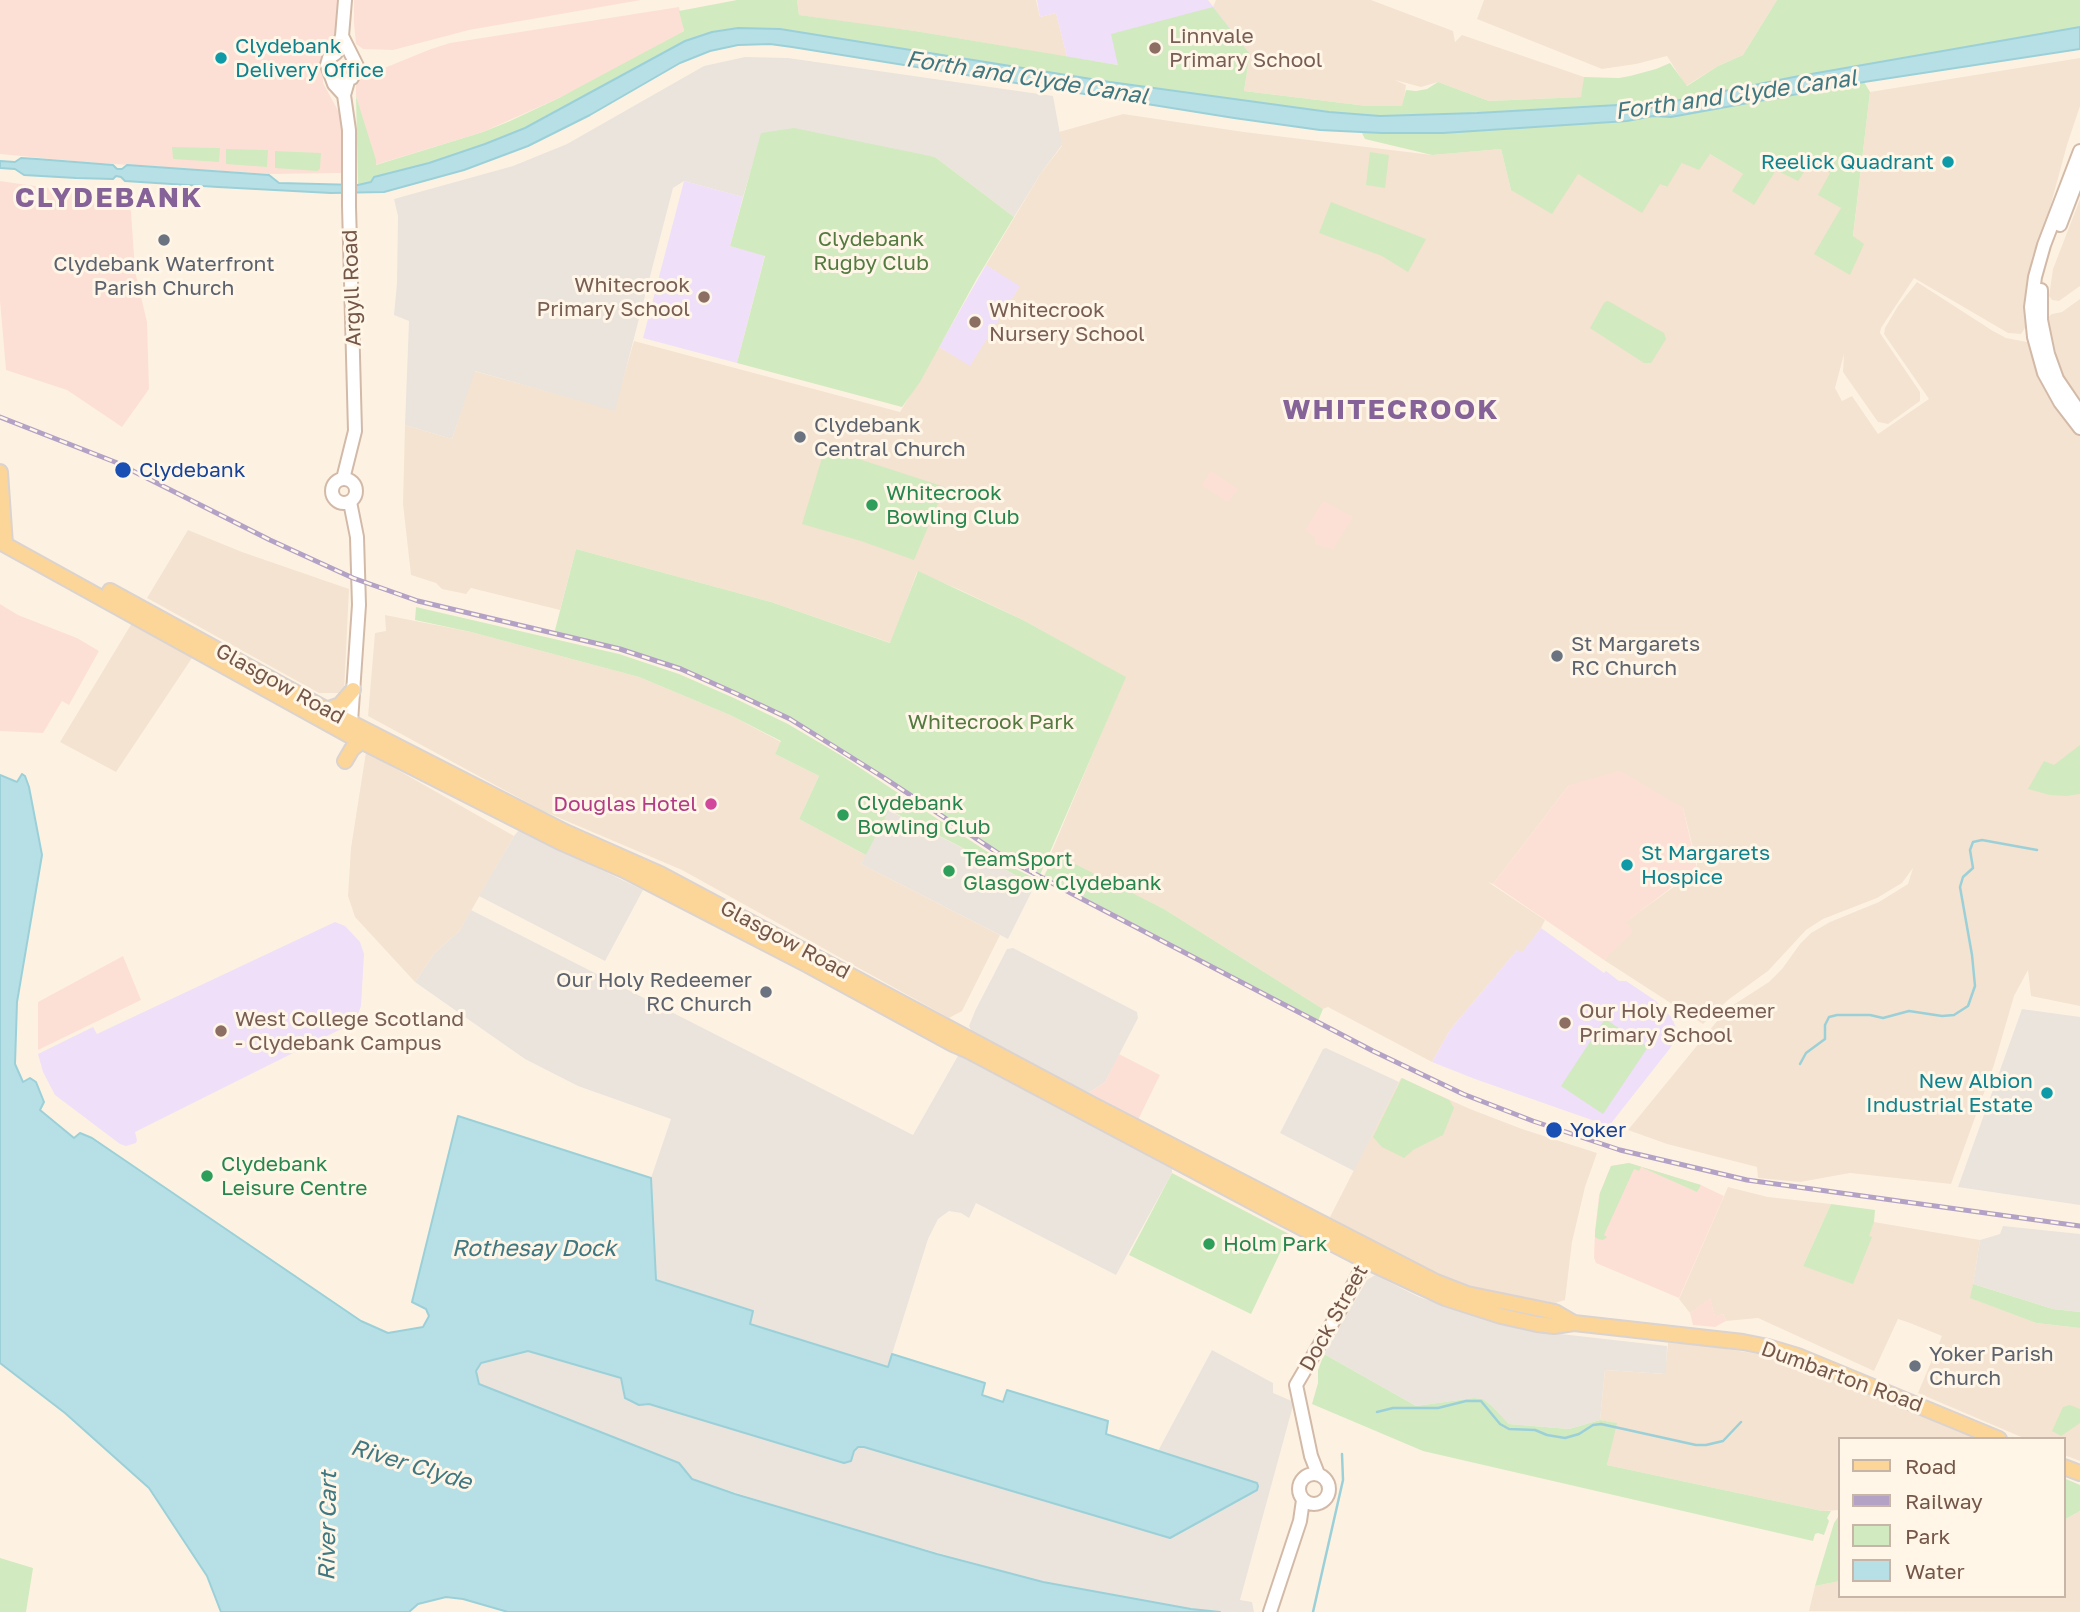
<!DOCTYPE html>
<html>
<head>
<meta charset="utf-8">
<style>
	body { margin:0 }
	#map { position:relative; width:2080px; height:1612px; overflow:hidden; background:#fdf2e2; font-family:"Golos Text",sans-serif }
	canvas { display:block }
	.legend { position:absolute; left:1838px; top:1437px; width:228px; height:161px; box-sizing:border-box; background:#fff6e8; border:2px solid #c7b6a8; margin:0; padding:9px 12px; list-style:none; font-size:21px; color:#745748 }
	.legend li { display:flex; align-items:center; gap:14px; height:35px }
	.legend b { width:35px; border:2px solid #c7b6a8 }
</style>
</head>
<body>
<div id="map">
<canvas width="2080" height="1612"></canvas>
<ul class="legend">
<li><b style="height:9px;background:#fcd599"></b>Road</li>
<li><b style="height:9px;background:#b4a1c6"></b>Railway</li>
<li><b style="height:19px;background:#d2eac0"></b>Park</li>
<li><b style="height:19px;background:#b6e0e6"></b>Water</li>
</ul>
</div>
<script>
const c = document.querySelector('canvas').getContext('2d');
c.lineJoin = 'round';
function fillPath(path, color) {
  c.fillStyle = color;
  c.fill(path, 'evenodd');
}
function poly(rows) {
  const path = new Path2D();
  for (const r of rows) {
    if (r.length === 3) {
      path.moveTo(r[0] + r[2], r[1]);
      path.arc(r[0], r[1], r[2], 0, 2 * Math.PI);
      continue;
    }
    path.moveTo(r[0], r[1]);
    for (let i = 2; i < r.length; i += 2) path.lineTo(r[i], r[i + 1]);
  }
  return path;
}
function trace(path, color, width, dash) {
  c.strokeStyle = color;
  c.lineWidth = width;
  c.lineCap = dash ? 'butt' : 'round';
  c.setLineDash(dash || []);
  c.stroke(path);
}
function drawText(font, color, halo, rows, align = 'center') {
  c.font = font + ' "Golos Text",sans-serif';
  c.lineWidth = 6;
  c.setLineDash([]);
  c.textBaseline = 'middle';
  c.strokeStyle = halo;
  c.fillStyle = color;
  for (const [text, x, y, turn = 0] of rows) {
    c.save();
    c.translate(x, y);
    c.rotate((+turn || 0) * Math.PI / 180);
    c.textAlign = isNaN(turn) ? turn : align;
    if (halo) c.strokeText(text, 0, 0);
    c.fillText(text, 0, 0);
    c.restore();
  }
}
fillPath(poly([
	[797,0,1036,0,1040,17,1056,13,1067,57,915,31,858,24,799,15],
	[1216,0,1371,0,1453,31,1455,42,1462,35,1587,78,1581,97,1489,101,1438,82,1421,87,1395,80,1406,85,1403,106,1367,106,1244,91,1250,54,1213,7],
	[1484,0,1777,0,1743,55,1718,66,1686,86,1667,56,1636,64,1602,69,1477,19],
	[2080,58,2080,106,2067,145,2048,215,2032,257,2026,301,2025,328,2021,334,2008,333,1914,278,1881,328,1880,333,1920,392,1920,401,1888,424,1878,422,1843,372,1844,354,1835,388,1842,401,1852,396,1878,434,1929,399,1884,334,1885,328,1898,306,1917,282,1993,331,2006,338,2027,342,2048,354,2080,413,2080,1006,2031,996,2028,970,2014,996,1994,1065,1951,1184,1850,1173,1800,1182,1758,1178,1757,1167,1667,1144,1628,1130,1727,1009,1769,982,1782,969,1800,944,1811,933,1830,922,1879,902,1908,884,1913,868,1902,883,1877,898,1823,919,1806,930,1768,971,1728,1000,1703,1024,1604,960,1610,953,1625,922,1697,870,1697,864,1683,808,1569,785,1493,884,1488,882,1545,920,1541,928,1522,953,1517,950,1450,1030,1432,1062,1328,1007,1323,1009,1164,909,1051,853,1125,677,1023,620,958,589,917,572,891,643,771,602,576,549,560,610,471,588,466,594,442,589,436,583,411,575,403,504,405,425,452,439,474,371,614,410,634,341,900,412,939,347,970,365,1019,287,986,265,1041,173,1062,146,1059,132,1123,114,1244,132,1432,155,1501,149,1511,190,1578,174,1661,184,1666,187,1682,163,1710,154,1743,174,1776,170,1810,162,1831,173,1841,208,1853,237,1870,92],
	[2080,199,2080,286,2059,301,2052,300,2049,296,2053,269],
	[2080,299,2080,401,2061,373,2051,336,2048,317,2052,314,2062,312],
	[188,530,242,552,349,589,344,693,319,693,147,598],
	[385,615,471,632,639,677,730,715,781,742,775,754,819,776,799,819,866,855,861,864,1000,935,962,1011,949,1018,682,870,543,811,368,716,375,633,386,631],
	[132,623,192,658,116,772,60,742],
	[366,752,514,836,460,930,434,954,415,982,355,917,348,896,351,848],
	[1401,1078,1470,1109,1522,1129,1597,1153,1585,1187,1572,1242,1565,1300,1555,1303,1472,1289,1427,1270,1345,1228,1330,1217],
	[1728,1187,1768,1197,1831,1204,1803,1266,1868,1236,1874,1222,1980,1240,1971,1298,2036,1323,2080,1328,2080,1461,2064,1455,2064,1439,2026,1439,1918,1393,1942,1336,1910,1323,1898,1319,1874,1371,1758,1318,1726,1321,1723,1314,1715,1317,1710,1299,1690,1313,1679,1299],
	[1668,1343,1695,1344,1758,1354,1782,1360,1831,1378,1838,1379,1981,1439,1840,1439,1840,1510,1822,1511,1607,1465,1616,1423,1600,1420,1605,1370,1665,1374],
	[2080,1511,2080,1612,1809,1611,1815,1586,1840,1581,1840,1596,2064,1596,2064,1520]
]), '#f4e3d0');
fillPath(poly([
	[0,0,339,0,338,31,323,57,323,83,341,116,342,173,269,174,83,162,0,154],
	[354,0,641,0,469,30,393,50,363,49,356,44,354,23],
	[679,7,684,31,604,75,559,98,483,132,375,165,356,96,356,84,362,77,431,49,450,43],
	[0,181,124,199,131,211,135,271,147,322,149,389,122,427,67,390,6,370,0,301],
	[1211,471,1238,489,1228,502,1202,485],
	[1323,501,1353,517,1333,549,1315,544,1315,537,1305,530],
	[0,604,18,615,77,638,99,651,69,705,62,701,43,733,0,731],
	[1620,771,1683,808,1697,868,1626,922,1633,932,1604,960,1493,884,1569,785],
	[123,956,141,1000,38,1050,38,1002],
	[1119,1054,1160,1075,1138,1120,1087,1094,1105,1082],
	[1629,1163,1701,1185,1724,1196,1679,1298,1596,1263,1594,1258,1595,1232,1599,1195,1611,1166],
	[1710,1298,1715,1316,1723,1314,1726,1321,1715,1327,1693,1325,1690,1313]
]), '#fde0d5');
fillPath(poly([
	[745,57,788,58,1053,96,1062,145,1041,173,1014,217,935,157,762,133,743,197,684,181,673,188,615,411,475,371,452,439,405,425,409,321,394,315,397,283,398,216,394,199,513,166,567,144,704,66],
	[888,810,1035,885,1008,939,861,864],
	[519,830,643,890,605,961,479,896,514,836],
	[471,910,913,1135,959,1054,1172,1169,1172,1173,1116,1275,976,1203,969,1218,961,1213,949,1211,938,1219,928,1239,888,1367,749,1324,753,1310,655,1280,651,1178,671,1119,578,1086,525,1059,415,982,434,954,460,930],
	[1013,948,1137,1012,1138,1018,1105,1082,1087,1094,972,1032,969,1026,976,1009,1007,949],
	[2022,1009,2080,1017,2080,1205,1958,1187],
	[1326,1048,1399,1082,1354,1171,1280,1133,1323,1049],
	[2003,1226,2080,1234,2080,1312,2053,1309,1973,1284,1980,1240,2000,1234],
	[1375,1275,1419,1297,1483,1319,1534,1331,1667,1346,1666,1374,1605,1370,1600,1420,1569,1429,1509,1424,1492,1406,1483,1399,1474,1398,1416,1406,1324,1354,1367,1280],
	[1212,1350,1273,1383,1273,1393,1294,1402,1240,1600,1252,1602,1254,1612,1220,1612,1191,1609,1043,1582,841,1526,692,1479,679,1463,479,1384,476,1377,476,1371,481,1363,528,1351,621,1378,624,1397,639,1405,649,1404,851,1461,854,1451,858,1446,1257,1483,1158,1451]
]), '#ebe4dd');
fillPath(poly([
	[1037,0,1208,0,1250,54,1125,66,1067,57,1056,13,1040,17],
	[684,181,743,197,730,246,765,255,737,363,643,338],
	[986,265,1020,286,970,366,939,347],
	[335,922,345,926,360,942,364,954,361,1006,356,1019,345,1027,135,1132,137,1140,136,1143,126,1146,120,1144,55,1095,43,1072,38,1054,93,1027,97,1034],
	[1541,928,1604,973,1606,971,1619,981,1626,981,1656,1001,1672,1018,1676,1028,1676,1036,1671,1047,1609,1126,1475,1079,1432,1062,1450,1030,1517,950,1522,952]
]), '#efdff9');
fillPath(poly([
	[737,0,797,0,799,15,915,31,1118,65,1111,34,1213,7,1250,54,1244,91,1367,106,1402,106,1406,90,1416,91,1427,89,1438,82,1489,101,1581,97,1584,77,1619,78,1630,76,1656,69,1670,63,1687,86,1718,66,1743,55,1777,0,2080,0,2080,27,1794,77,1660,104,1654,105,1653,108,1645,109,1627,104,1618,105,1477,113,1380,116,1329,112,1110,82,780,29,738,28,712,32,685,41,525,128,485,144,429,163,374,177,371,182,358,185,356,96,376,160,376,165,483,132,510,121,559,98,684,31,679,11],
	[1864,82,1870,92,1853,236,1864,244,1850,275,1814,254,1841,208,1818,195,1830,173,1811,162,1798,181,1776,170,1754,205,1732,191,1743,174,1710,154,1699,170,1682,163,1667,187,1660,184,1642,213,1578,174,1552,214,1511,190,1501,149,1432,155,1365,139,1362,133,1443,133,1627,121,1653,116,1670,117],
	[794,128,935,157,1014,217,976,280,920,382,902,407,737,363,765,256,730,246,761,133],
	[172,147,220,148,219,162,173,159],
	[226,149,268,150,267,167,226,164],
	[275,151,321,153,320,169,317,171,275,168],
	[1370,152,1389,155,1385,188,1366,185],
	[1331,202,1426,239,1408,272,1382,256,1319,233],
	[1607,301,1610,302,1664,333,1666,339,1651,363,1644,363,1590,328,1604,303],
	[825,448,945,487,914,560,861,541,802,524],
	[576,549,771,602,890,643,918,571,1023,620,1126,677,1040,875,1007,859,844,753,791,722,737,694,681,669,620,649,554,634],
	[416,607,619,654,679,674,734,698,788,724,842,756,1006,864,1038,880,1035,885,889,810,866,855,799,819,819,776,775,754,781,741,730,715,639,677,471,632,415,620],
	[2080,745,2080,794,2066,796,2050,795,2028,789,2044,761,2054,765],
	[1055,854,1164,909,1315,1004,1323,1009,1318,1021,1044,876],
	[1605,1019,1648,1047,1603,1114,1561,1086],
	[1402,1078,1449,1100,1454,1108,1443,1135,1413,1150,1404,1158,1382,1147,1373,1137],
	[1629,1163,1701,1185,1697,1192,1641,1167,1639,1171,1634,1169,1604,1235,1607,1237,1603,1240,1598,1239,1595,1237,1595,1232,1600,1193,1611,1166],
	[1172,1173,1289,1234,1251,1314,1129,1255],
	[1831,1204,1875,1210,1874,1222,1869,1236,1872,1237,1853,1284,1803,1266],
	[1973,1284,2053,1309,2080,1312,2080,1328,2036,1323,1970,1298],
	[1324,1354,1416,1406,1474,1398,1483,1399,1492,1406,1509,1424,1569,1429,1600,1420,1617,1423,1607,1465,1822,1511,1831,1511,1827,1518,1829,1521,1824,1535,1818,1533,1815,1534,1813,1541,1423,1451,1312,1404,1318,1383,1318,1370],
	[2070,1405,2080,1409,2080,1423,2061,1436,2052,1431,2063,1407],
	[2066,1479,2080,1485,2080,1511,2064,1520,2064,1480],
	[1840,1514,1840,1581,1815,1586,1834,1523],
	[0,1558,33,1568,26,1612,0,1612]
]), '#d2eac0');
const water = poly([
	[2080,27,2080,49,1864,82,1671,117,1653,116,1627,121,1443,133,1382,133,1320,130,1234,118,792,47,770,44,738,45,710,51,680,63,590,115,528,146,464,170,384,192,331,193,218,187,125,181,121,177,116,176,113,179,76,178,24,175,15,169,0,168,0,161,15,162,21,158,37,159,113,165,117,169,122,169,127,165,269,175,279,183,358,185,371,182,374,177,429,163,485,144,525,128,685,41,712,32,738,28,780,29,1110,82,1329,112,1380,116,1477,113,1618,105,1652,108,1654,105,1660,104,1794,77,2080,27],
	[22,774,25,776,29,787,42,855,17,1002,15,1064,23,1082,30,1078,36,1082,44,1102,40,1110,74,1138,80,1133,92,1138,361,1321,388,1333,423,1327,429,1316,426,1309,412,1302,458,1116,651,1178,656,1280,753,1311,750,1324,888,1367,892,1354,985,1383,982,1395,1003,1402,1007,1390,1108,1421,1106,1434,1257,1483,1258,1486,1257,1490,1170,1538,864,1447,858,1447,854,1451,851,1461,844,1463,649,1404,639,1405,625,1398,621,1378,528,1351,481,1363,476,1371,479,1384,679,1463,692,1479,735,1494,937,1554,1043,1582,1191,1609,1220,1612,508,1612,463,1599,446,1597,418,1604,409,1612,221,1612,207,1576,149,1488,65,1413,0,1363,0,775,17,782,22,774]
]);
fillPath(water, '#b6e0e6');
trace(water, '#9cd0d8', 2);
trace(poly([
	[1800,1064,1806,1053,1825,1039,1825,1025,1829,1017,1837,1015,1870,1015,1883,1018,1909,1011,1942,1016,1954,1015,1968,1006,1975,986,1972,955,1960,887,1963,877,1973,868,1970,850,1973,842,1982,840,2037,850],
	[1377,1412,1393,1408,1438,1408,1466,1401,1481,1401,1500,1424,1509,1429,1535,1430,1547,1435,1565,1438,1579,1434,1593,1425,1601,1424,1696,1445,1706,1445,1723,1441,1741,1422],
	[1313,1612,1343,1480,1342,1454]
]), '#9cd0d8', 2.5);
const secondary = poly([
	[342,82,352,78,357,66,342,36],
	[344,95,334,84,327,65,329,58,336,53,342,36,345,0],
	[2080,151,2044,245,2035,277,2031,307,2034,337,2044,373,2060,402,2080,428],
	[2060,225,2080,173],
	[2041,290,2041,320,2048,354,2057,379,2080,413],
	[344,491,12],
	[343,479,355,431,349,206,349,130,344,95,348,81],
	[350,502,357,537,359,605,351,722],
	[1314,1489,15],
	[1318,1474,1311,1456,1296,1385,1344,1303,1370,1252],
	[1270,1612,1300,1521,1303,1500]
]);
const primary = poly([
	[0,472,5,544],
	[0,542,349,735,560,842,624,870,806,964,953,1044,969,1051,1283,1218,1366,1261,1445,1298,1501,1316,1537,1324,1554,1326,1574,1323,1743,1342,1768,1347,1798,1356,1999,1439],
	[110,591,340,717,565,832,660,874,1091,1104,1436,1282,1467,1294,1555,1312,1574,1323],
	[326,710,340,705,353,690],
	[345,761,352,749,362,741],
	[2064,1467,2080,1473]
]);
trace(secondary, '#d3baa8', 16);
trace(primary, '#dbd3cf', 18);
trace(secondary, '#fff', 12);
trace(primary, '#fcd599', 14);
const rail = poly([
	[0,417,115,462,270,540,353,578,418,601,620,649,681,669,737,694,790,719,886,779,1007,859,1082,899,1373,1051,1463,1094,1533,1121,1620,1150,1747,1180,2080,1226]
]);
trace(rail, '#b4a1c6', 5);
trace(rail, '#fff6e8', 2.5, [8]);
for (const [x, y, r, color] of [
	[1155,48,7,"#8d6e63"],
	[221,58,7,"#0f9aa8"],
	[1948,162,7,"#0f9aa8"],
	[164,240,7,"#6b7280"],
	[704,297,7,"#8d6e63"],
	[975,322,7,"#8d6e63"],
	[800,437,7,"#6b7280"],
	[123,470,9,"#1a4fb4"],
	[872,505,7,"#2e9e5b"],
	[1557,656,7,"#6b7280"],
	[711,804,7,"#d1479c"],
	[843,815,7,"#2e9e5b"],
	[1627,865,7,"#0f9aa8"],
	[949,871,7,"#2e9e5b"],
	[766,992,7,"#6b7280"],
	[1565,1023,7,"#8d6e63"],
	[221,1031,7,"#8d6e63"],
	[2047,1093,7,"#0f9aa8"],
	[1554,1130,9,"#1a4fb4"],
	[207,1176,7,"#2e9e5b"],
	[1209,1244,7,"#2e9e5b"],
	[1915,1366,7,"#6b7280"]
]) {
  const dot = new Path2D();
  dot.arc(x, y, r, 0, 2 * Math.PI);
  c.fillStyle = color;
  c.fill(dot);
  trace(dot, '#fff6e8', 2.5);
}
drawText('21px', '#785e54', '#fff6e8', [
	["Linnvale",1169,36],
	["Primary School",1169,60],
	["Whitecrook",690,285,"right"],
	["Primary School",690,309,"right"],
	["Whitecrook",989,310],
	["Nursery School",989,334],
	["Our Holy Redeemer",1579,1011],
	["Primary School",1579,1035],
	["West College Scotland",235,1019],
	["- Clydebank Campus",235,1043]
], 'left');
drawText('21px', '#0d838f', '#fff6e8', [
	["Clydebank",235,46],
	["Delivery Office",235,70],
	["Reelick Quadrant",1934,162,"right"],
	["St Margarets",1641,853],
	["Hospice",1641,877],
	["New Albion",2033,1081,"right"],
	["Industrial Estate",2033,1105,"right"]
], 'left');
drawText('21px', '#537a40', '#fff6e8', [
	["Clydebank",871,239],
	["Rugby Club",871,263],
	["Whitecrook Park",991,722]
]);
drawText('21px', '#5b616d', '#fff6e8', [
	["Clydebank Waterfront",164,264,"center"],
	["Parish Church",164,288,"center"],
	["Clydebank",814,425],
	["Central Church",814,449],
	["St Margarets",1571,644],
	["RC Church",1571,668],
	["Our Holy Redeemer",752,980,"right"],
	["RC Church",752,1004,"right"],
	["Yoker Parish",1929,1354],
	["Church",1929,1378]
], 'left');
drawText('21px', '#745748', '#fff6e8', [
	["Argyll Road",352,288,-92],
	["Glasgow Road",280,684,29],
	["Glasgow Road",785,940,28],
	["Dock Street",1334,1318,-61],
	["Dumbarton Road",1842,1377,20]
]);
drawText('21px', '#164399', '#fff6e8', [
	["Clydebank",139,470],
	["Yoker",1570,1130]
], 'left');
drawText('21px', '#27864d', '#fff6e8', [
	["Whitecrook",886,493],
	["Bowling Club",886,517],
	["Clydebank",857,803],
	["Bowling Club",857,827],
	["TeamSport",963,859],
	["Glasgow Clydebank",963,883],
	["Clydebank",221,1164],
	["Leisure Centre",221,1188],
	["Holm Park",1223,1244]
], 'left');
drawText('21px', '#b23c85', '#fff6e8', [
	["Douglas Hotel",697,804]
], 'right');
drawText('italic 23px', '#3f7882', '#fff6e8', [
	["Forth and Clyde Canal",1027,78,9],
	["Forth and Clyde Canal",1736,95,-8],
	["Rothesay Dock",534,1249],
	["River Clyde",411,1465,17],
	["River Cart",328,1526,-89]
]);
c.letterSpacing = '2px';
drawText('bold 28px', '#856398', '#fff6e8', [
	["CLYDEBANK",109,198],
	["WHITECROOK",1391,410]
]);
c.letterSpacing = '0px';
</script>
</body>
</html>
